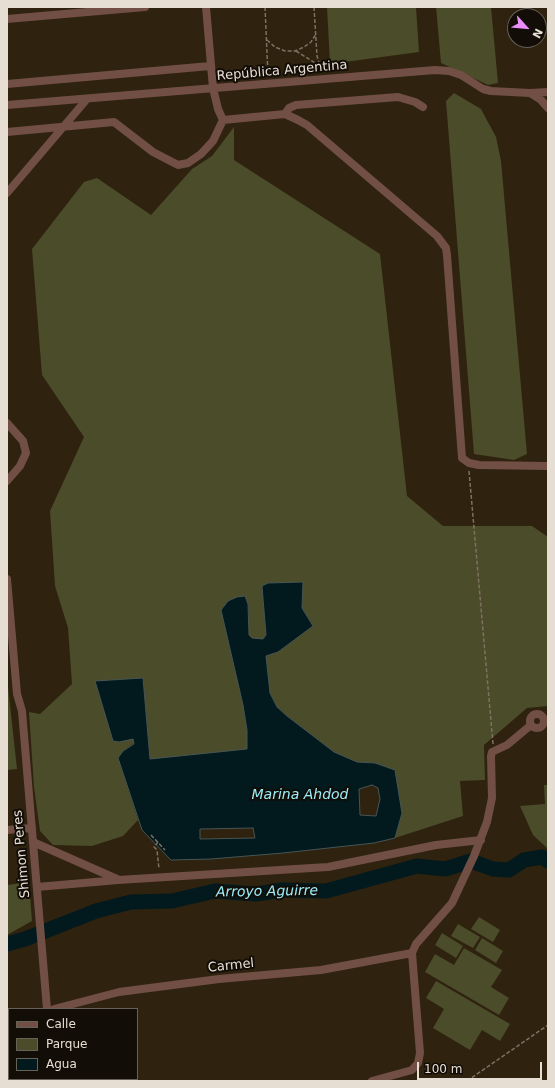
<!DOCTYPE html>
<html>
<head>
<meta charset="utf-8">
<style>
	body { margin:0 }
	#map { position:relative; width:555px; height:1088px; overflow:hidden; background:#2f220f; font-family:"DejaVu Sans",sans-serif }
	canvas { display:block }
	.frame { position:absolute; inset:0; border:8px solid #e7ded3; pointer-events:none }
	.legend { position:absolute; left:8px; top:1008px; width:130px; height:72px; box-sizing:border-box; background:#120d06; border:1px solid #676158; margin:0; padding:5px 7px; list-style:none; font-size:12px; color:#e7ded3 }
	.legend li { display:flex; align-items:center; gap:8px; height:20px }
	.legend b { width:20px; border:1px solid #676158 }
	.north { position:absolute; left:507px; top:8px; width:40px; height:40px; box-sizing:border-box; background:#120d06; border:1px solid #676158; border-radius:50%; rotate:117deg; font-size:11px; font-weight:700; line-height:16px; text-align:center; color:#e7ded3 }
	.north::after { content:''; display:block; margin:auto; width:14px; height:18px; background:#eb8dfc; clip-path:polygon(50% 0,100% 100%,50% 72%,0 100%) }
	.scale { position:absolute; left:417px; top:1062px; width:125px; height:18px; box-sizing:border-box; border:2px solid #e7ded3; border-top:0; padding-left:5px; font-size:12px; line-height:14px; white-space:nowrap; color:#e7ded3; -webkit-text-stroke:3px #120d06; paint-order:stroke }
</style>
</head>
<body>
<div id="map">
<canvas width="555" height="1088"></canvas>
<div class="frame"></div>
<ul class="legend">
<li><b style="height:5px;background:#724f44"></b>Calle</li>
<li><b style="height:11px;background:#4a4c2a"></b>Parque</li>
<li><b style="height:11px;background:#021a1e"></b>Agua</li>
</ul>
<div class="north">N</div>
<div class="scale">100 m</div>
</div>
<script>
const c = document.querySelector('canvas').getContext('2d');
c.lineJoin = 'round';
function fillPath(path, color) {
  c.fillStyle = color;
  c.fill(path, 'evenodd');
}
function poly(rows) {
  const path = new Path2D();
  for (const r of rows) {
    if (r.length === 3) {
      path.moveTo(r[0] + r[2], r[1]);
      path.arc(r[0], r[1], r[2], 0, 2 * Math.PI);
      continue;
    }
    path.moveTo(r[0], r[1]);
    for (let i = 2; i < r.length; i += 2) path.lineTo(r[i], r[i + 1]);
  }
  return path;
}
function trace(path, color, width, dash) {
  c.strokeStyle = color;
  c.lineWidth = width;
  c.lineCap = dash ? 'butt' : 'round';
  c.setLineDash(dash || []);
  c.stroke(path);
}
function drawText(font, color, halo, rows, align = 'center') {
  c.font = font + ' "DejaVu Sans",sans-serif';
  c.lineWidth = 4;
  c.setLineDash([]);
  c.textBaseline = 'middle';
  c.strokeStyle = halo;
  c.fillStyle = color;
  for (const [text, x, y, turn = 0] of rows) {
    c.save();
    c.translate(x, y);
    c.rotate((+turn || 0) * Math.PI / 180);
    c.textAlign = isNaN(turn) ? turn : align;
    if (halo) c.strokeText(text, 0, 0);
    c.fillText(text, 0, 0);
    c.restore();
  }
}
fillPath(poly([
	[327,7,416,7,419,52,330,64],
	[436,7,491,7,498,83,488,85,441,63],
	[454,93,481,109,496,137,501,161,527,454,514,460,474,454,446,101],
	[234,127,234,160,380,254,407,496,443,526,532,526,548,537,548,706,527,708,484,745,485,780,460,781,463,816,395,838,402,813,375,763,357,762,334,752,287,716,277,707,270,693,266,656,278,652,313,626,302,608,262,586,266,635,263,639,252,638,249,635,248,604,221,610,243,705,247,730,247,749,150,760,143,678,126,740,133,739,134,743,123,751,118,758,138,820,123,836,92,846,53,845,40,831,34,787,29,712,40,714,72,684,68,628,55,586,50,511,84,437,42,375,32,249,84,182,97,178,151,215,192,169,212,156],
	[7,677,17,769,7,770],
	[544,785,548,785,548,849,533,835,520,806,545,804],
	[29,882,32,921,7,935,7,885],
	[479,917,500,930,493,942,471,929],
	[458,924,480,937,473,948,451,936],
	[442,933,463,946,456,958,435,945],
	[482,938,503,951,496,963,475,950],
	[464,948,502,970,491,987,509,998,499,1015,425,972,435,954,454,965],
	[436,981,510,1024,500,1041,482,1030,470,1050,433,1028,444,1009,426,998]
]), '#4a4c2a');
const water = poly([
	[303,582,302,608,313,626,278,652,266,656,270,693,277,707,287,716,334,752,357,762,375,763,395,770,402,813,395,838,374,843,283,853,211,859,171,860,142,830,118,758,123,751,134,744,133,739,119,742,113,741,95,681,143,678,150,759,247,749,247,730,243,705,221,610,228,601,237,597,245,596,248,604,249,635,252,638,263,639,266,635,262,586,268,583,303,582],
	[372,785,378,788,380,799,376,816,360,815,359,789,372,785],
	[253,828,255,838,200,839,200,829,253,828]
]);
fillPath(water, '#021a1e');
trace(water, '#475554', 1);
trace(poly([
	[7,944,25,939,96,911,131,902,172,901,215,891,256,894,282,890,326,891,417,866,445,869,471,861,493,869,509,870,524,860,542,857,548,861]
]), '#021a1e', 15);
trace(poly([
	[265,7,268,76],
	[314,7,317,56,320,66,324,71],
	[267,40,275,47,285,51,295,51,304,47,311,42,316,34],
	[296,51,320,66],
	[469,471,493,744],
	[151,835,165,850],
	[158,842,154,847,157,850,159,869],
	[467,1081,548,1025]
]), '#7d7162', 1.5, [4, 2]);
trace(poly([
	[206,7,213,88,218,109,223,120],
	[7,19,145,7],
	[7,84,210,66],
	[530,93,548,92],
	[7,105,435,70,449,71,461,75,483,89,491,91,530,93,541,100,548,108],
	[285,114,289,108,296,105,398,97,415,102,423,107],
	[223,120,285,114,298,120,307,125,437,236,446,248,447,255,462,458,469,463,479,465,548,466],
	[7,132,114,122,153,152,178,165,188,163,201,154,213,141,223,120],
	[7,193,87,99],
	[7,423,23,441,26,453,20,466,7,481],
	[7,579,17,694,22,711,47,1009],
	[537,721,7],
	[7,830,32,828],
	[33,842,117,879],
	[37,887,118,880,328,867,436,845,481,840],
	[54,1009,119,992,219,979,321,970,412,953],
	[7,1033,9,1032],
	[53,1079,53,1081],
	[372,1081,412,1070,418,1063,420,1053,412,953,416,944,452,903,474,856,487,822,492,798,491,756,492,752,507,745,531,725]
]), '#724f44', 8);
drawText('13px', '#e7ded3', '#120d06', [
	["República Argentina",282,71,-5],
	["Shimon Peres",22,854,-95],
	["Carmel",231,966,-6]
]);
drawText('italic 14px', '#9aeefc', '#120d06', [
	["Marina Ahdod",300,795],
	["Arroyo Aguirre",267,892,-1]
]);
</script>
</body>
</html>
